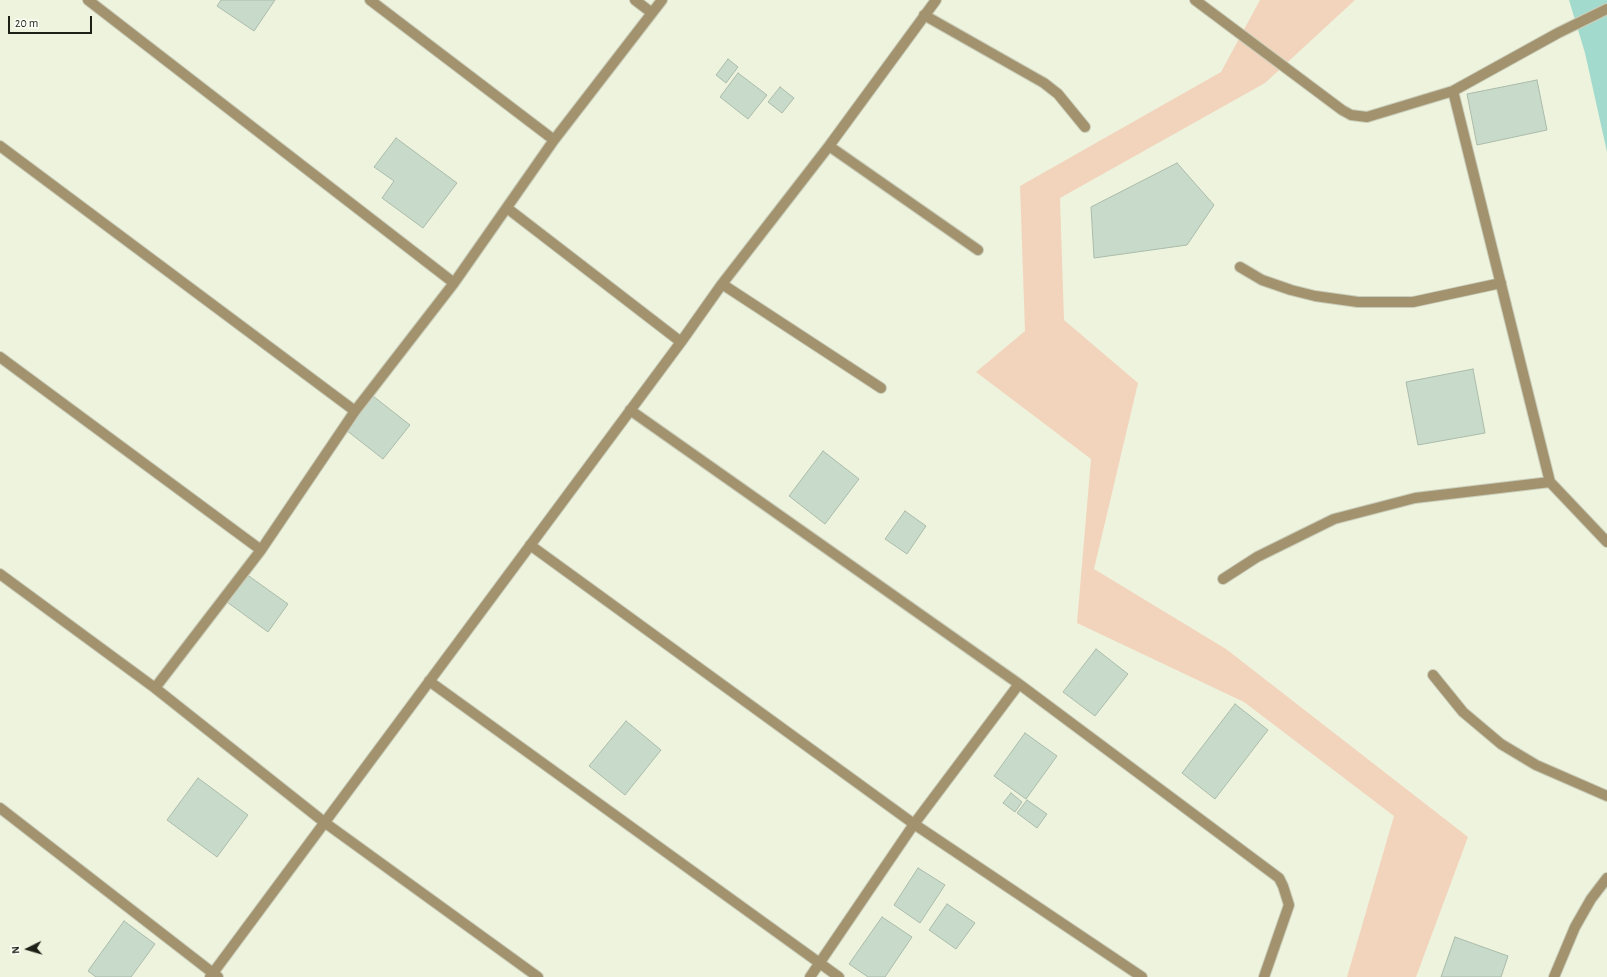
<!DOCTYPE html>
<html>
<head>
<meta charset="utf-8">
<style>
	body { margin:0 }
	#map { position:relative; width:1607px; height:977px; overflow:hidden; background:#eef3dd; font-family:"Alegreya Sans",sans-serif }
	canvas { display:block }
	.north { position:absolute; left:8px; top:929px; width:40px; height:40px; -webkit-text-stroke:3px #fcfff6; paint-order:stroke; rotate:265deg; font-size:11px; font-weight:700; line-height:16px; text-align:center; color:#1e2018 }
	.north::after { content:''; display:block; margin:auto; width:14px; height:18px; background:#1e2018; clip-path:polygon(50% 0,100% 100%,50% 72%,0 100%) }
	.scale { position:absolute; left:8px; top:16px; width:84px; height:18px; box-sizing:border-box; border:2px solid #1e2018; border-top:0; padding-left:5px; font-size:12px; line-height:14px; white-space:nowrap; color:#1e2018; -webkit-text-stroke:3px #fcfff6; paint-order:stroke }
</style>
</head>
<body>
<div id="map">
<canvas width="1607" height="977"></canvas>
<div class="north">N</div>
<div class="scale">20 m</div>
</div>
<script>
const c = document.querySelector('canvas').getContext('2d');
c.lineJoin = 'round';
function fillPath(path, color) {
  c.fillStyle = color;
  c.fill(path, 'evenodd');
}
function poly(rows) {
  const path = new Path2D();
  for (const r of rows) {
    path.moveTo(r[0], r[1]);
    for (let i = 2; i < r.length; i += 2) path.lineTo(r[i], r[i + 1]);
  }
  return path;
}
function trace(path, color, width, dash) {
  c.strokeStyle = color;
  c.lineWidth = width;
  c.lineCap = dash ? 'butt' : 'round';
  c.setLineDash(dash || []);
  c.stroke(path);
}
fillPath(poly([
	[1260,0,1355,0,1265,83,1060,198,1064,320,1138,383,1094,569,1226,649,1468,837,1416,977,1347,977,1394,816,1244,702,1077,623,1091,459,976,372,1025,331,1020,186,1221,72]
]), '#f2d4bd');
fillPath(poly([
	[1569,0,1607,0,1607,152,1585,53]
]), '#a2dbcd');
const building = poly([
	[221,0,275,0,254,31,217,6,221,0],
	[728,59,738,67,726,83,716,75,728,59],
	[738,73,767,95,748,119,720,97,738,73],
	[1537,80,1547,130,1477,145,1467,94,1537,80],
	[780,87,794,98,782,113,768,102,780,87],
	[396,138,457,183,423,228,382,198,394,181,374,167,396,138],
	[1177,163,1214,205,1187,245,1094,258,1091,207,1177,163],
	[1473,369,1485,433,1418,445,1406,382,1473,369],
	[373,396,410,425,383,459,346,430,373,396],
	[823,451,859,479,825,524,789,496,823,451],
	[905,511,926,526,907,554,885,539,905,511],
	[246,574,288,604,268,632,227,602,246,574],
	[1096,649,1128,674,1095,716,1063,692,1096,649],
	[1235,704,1268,730,1215,799,1182,773,1235,704],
	[626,721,661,750,625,795,589,766,626,721],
	[1025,733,1057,756,1026,799,994,776,1025,733],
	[198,778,248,815,217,857,167,820,198,778],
	[1011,793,1022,802,1015,812,1003,803,1011,793],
	[1027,800,1047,814,1037,828,1017,813,1027,800],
	[918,868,945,885,920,923,894,905,918,868],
	[947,904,975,923,956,949,929,930,947,904],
	[882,917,912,937,885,977,868,977,849,964,882,917],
	[124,921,155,944,131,977,96,977,88,971,124,921],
	[1455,937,1508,956,1501,977,1441,977,1455,937]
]);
fillPath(building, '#c8dac9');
trace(building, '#aabbab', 1);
const street = poly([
	[88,0,454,283],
	[370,0,554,140],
	[635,0,652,13],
	[1195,0,1342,110,1351,115,1367,117,1453,91,1558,33,1607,9],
	[924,15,1044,83,1058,94,1085,127],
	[1453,91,1550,482,1607,542],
	[0,146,355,411],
	[829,146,978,250],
	[507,208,681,342],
	[1240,267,1262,280,1291,290,1315,296,1358,302,1413,302,1501,283],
	[722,284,881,388],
	[0,357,261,550],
	[630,410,1019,684,1279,878,1283,886,1289,905,1264,977],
	[530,545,914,824,1142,977],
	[0,574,155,688,324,822,538,977],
	[1223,579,1257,557,1334,519,1415,498,1550,482],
	[1433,675,1463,712,1501,744,1536,765,1607,796],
	[429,681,839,977],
	[155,688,261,550,355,411,454,283,554,140,662,0],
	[0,808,218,977],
	[210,977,681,342,722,284,829,146,936,0],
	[810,977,914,824,1019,684],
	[1554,977,1575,927,1591,899,1607,878]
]);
trace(street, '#c9cdba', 12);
trace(street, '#a2936e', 10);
</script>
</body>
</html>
